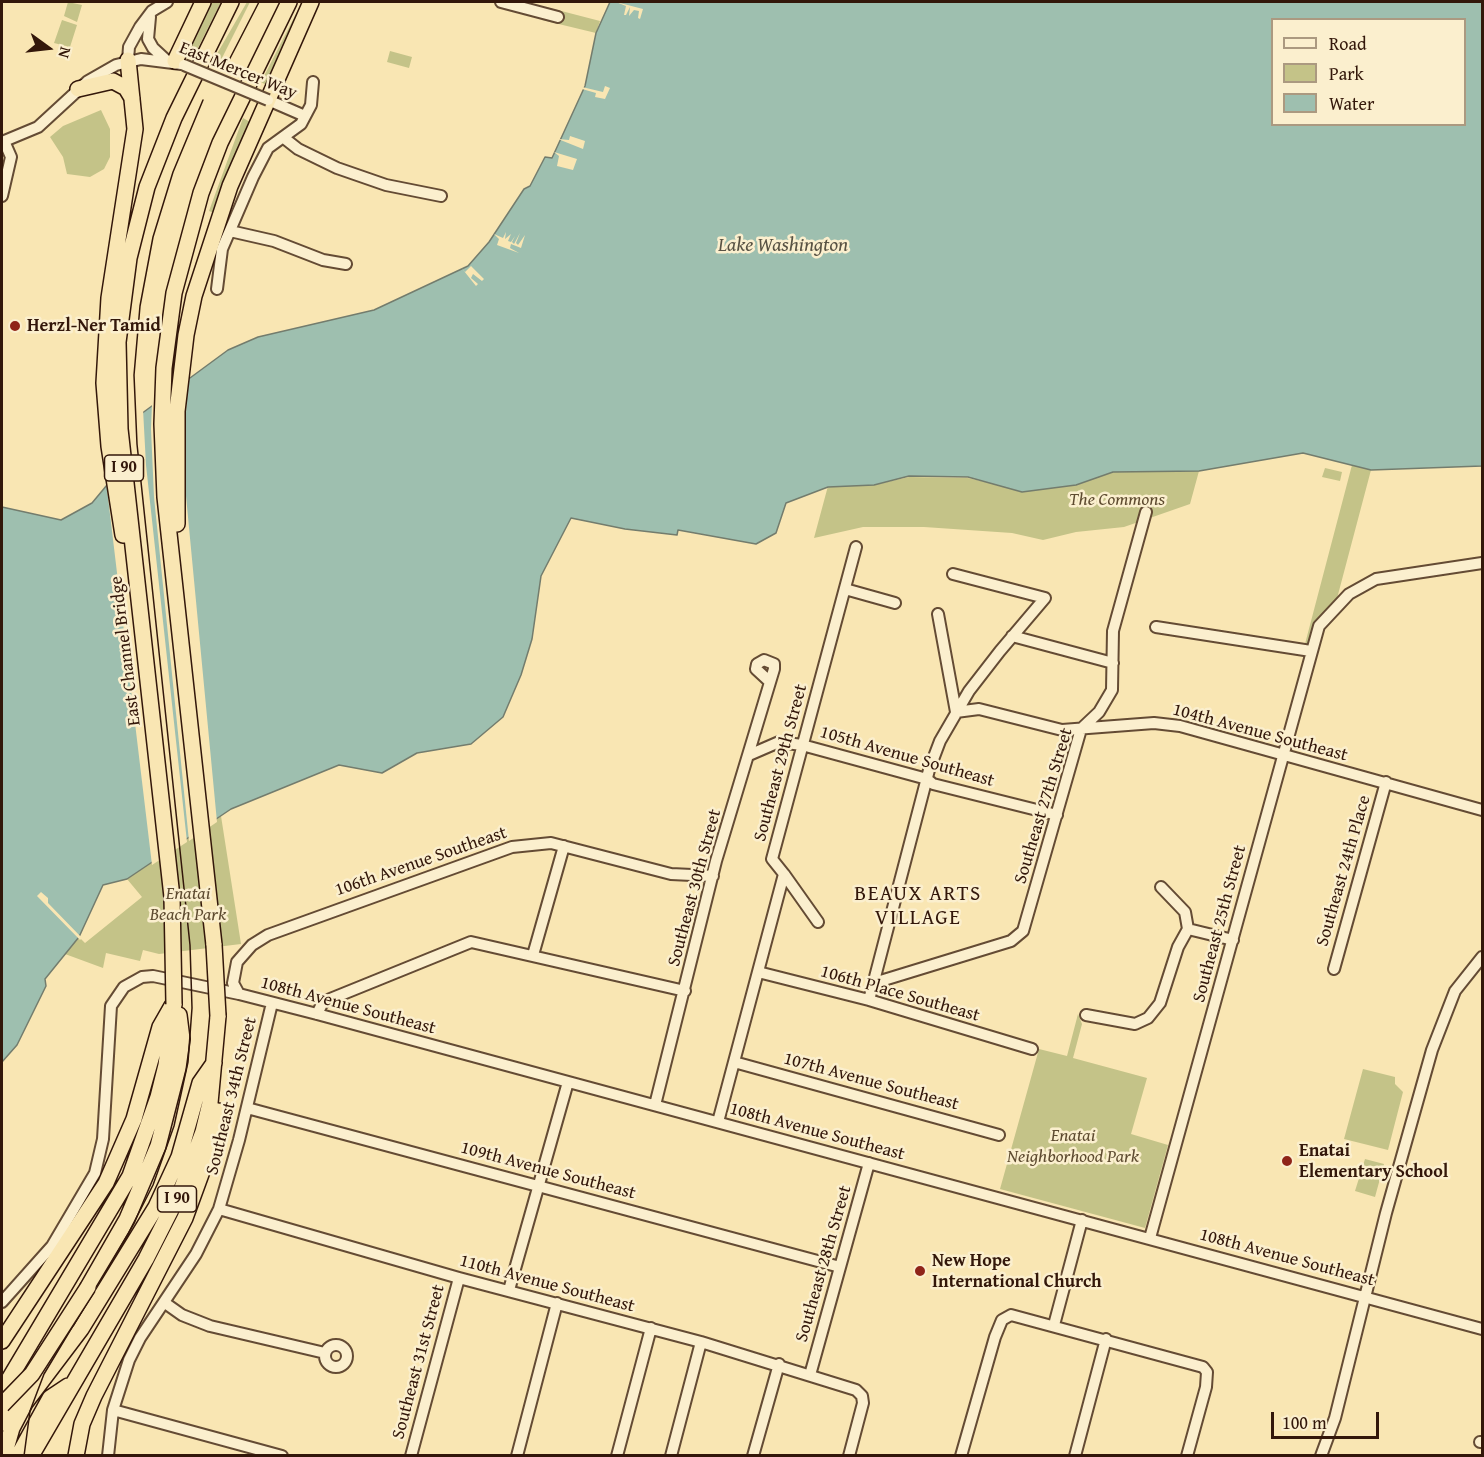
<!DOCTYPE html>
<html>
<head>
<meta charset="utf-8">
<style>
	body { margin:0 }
	#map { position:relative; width:1484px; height:1457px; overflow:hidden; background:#f9e6b3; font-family:"Gentium Book Plus",serif }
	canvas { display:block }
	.frame { position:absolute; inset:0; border:3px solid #33170a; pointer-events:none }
	.legend { position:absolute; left:1271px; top:18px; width:195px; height:108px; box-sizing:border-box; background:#fbefce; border:2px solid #ab9980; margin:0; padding:8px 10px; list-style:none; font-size:18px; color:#33170a }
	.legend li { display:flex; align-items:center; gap:12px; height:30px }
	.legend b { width:30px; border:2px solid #ab9980 }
	.north { position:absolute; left:18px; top:18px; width:60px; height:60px; -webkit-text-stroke:4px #fbefce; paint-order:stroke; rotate:105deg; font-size:16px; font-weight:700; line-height:24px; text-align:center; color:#33170a }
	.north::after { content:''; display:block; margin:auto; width:21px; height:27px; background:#33170a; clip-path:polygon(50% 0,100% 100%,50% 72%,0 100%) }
	.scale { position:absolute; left:1271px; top:1412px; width:108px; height:27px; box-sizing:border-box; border:3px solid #33170a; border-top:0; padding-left:8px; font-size:18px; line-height:21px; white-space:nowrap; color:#33170a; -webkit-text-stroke:4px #fbefce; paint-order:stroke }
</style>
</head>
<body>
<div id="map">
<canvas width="1484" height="1457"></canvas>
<div class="frame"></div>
<ul class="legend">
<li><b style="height:8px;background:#fbefce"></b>Road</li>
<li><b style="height:16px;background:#c4c388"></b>Park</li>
<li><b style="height:16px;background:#9ebfaf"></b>Water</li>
</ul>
<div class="north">N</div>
<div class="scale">100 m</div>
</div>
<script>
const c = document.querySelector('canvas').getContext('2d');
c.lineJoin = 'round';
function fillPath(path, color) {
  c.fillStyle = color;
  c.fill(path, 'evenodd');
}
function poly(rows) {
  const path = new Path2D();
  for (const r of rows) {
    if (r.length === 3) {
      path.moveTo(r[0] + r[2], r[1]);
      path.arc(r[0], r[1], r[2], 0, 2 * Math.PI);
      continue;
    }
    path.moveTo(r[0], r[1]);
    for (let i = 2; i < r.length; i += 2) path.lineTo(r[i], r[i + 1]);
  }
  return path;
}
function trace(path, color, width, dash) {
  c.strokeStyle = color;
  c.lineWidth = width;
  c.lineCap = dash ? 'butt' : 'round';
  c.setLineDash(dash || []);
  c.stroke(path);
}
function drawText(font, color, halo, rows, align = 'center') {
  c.font = font + ' "Gentium Book Plus",serif';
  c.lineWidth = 5;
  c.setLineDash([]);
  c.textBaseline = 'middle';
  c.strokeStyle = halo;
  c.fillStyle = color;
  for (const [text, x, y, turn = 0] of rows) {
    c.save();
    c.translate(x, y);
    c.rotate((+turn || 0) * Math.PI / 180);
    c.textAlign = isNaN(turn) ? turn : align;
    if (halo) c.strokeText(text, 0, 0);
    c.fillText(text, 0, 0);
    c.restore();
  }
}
fillPath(poly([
	[68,2,82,5,77,22,64,16],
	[209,2,221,2,197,50,193,50,190,42],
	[247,2,250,2,220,62,214,59],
	[302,2,304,2,268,86,261,82],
	[546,7,600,21,596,33,542,20],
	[62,20,77,25,70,47,54,43],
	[390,51,412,57,409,68,387,62],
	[101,110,110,129,110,157,104,169,90,177,67,174,63,157,50,137,63,126],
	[243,118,252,123,214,213,209,211],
	[1352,465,1371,470,1335,606,1309,644,1305,644],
	[1325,468,1342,472,1340,481,1322,477],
	[1199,471,1190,504,1124,527,1076,532,1043,540,1012,533,924,527,863,527,814,538,828,486,874,485,909,477,968,478,1023,491,1076,485,1113,472],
	[221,816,241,944,159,954,143,950,140,961,106,953,103,968,65,954,79,937,85,943,142,897,127,879],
	[1078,1014,1082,1024,1073,1058,1147,1078,1131,1134,1168,1145,1145,1228,1000,1189,1039,1049,1067,1056],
	[1363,1069,1395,1077,1395,1084,1403,1092,1388,1150,1344,1139],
	[1365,1159,1384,1164,1375,1197,1355,1191]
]), '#c4c388');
const water = poly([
	[610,2,1482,2,1482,466,1371,470,1303,453,1199,471,1113,472,1076,485,1022,492,968,477,909,476,874,485,828,487,786,503,776,533,756,544,678,530,677,535,625,529,571,518,541,576,532,639,521,675,503,717,471,744,417,753,382,773,339,765,231,809,127,879,103,885,79,937,45,979,46,986,17,1045,2,1062,2,507,61,520,92,503,127,461,141,414,228,350,258,337,374,310,468,266,489,242,524,189,530,186,545,157,552,158,585,86,596,33,610,2],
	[1272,20,1464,20,1464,124,1272,124,1272,20]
]);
fillPath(water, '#9ebfaf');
trace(water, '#737c6d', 1.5);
fillPath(poly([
	[616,2,643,9,640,19,638,18,639,11,634,10,629,16,630,7,626,15,624,15,626,6],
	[605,86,610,88,605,99,595,97,596,93,582,89,582,87,603,92],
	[570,136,585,141,583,149,558,139,569,140],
	[554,152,577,159,573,170,557,166,559,156],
	[506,232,505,239,511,234,508,241,511,242,515,236,512,242,514,244,520,233,516,243,518,245,525,235,521,248,511,244,510,248,519,253,497,245,499,239,494,234,503,238],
	[460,266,465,272,471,266,484,279,482,281,473,274,471,278,478,284,476,286],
	[188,377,185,430,186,496,217,822,189,841,154,497,151,429,152,403],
	[143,409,146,465,187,842,152,865,106,481,125,460,139,413],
	[41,892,48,898,48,903,82,938,80,940,37,896]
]), '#f9e6b3');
const minor = poly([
	[501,2,558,17],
	[150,17,148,39,153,48,166,60],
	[128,60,129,47,140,27,152,11,167,2],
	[268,100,305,116],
	[284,138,298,149,337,168,386,185,441,196],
	[2,142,38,127,88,81,116,65,141,59,181,64],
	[2,196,11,157,4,141],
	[230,231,274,241,323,260,346,264],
	[217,289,222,249,253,177,268,148,301,124,311,105,313,82],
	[845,589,895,603],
	[938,614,956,712],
	[1156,627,1311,651],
	[1012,636,1113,663],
	[956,712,979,709,1062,730,1154,723,1180,726,1482,810],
	[749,755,779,742,802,745,927,779,933,784,1057,815],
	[784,874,818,922],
	[1188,929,1233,940],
	[533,955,564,846],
	[1334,969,1386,782],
	[758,972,869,1000,1032,1049],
	[874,983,1011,941,1023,931,1081,729,1099,712,1112,690,1113,631,1146,512],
	[239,994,233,983,237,962,252,945,268,935,512,847,551,843,671,874,713,876],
	[869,1000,929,770,940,741,969,691,1000,651,1045,598,953,574],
	[317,1014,323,1002,471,942,685,991],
	[1086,1015,1135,1024,1148,1018,1160,1003,1178,947,1188,929,1185,912,1161,887],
	[734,1062,999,1135],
	[655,1105,716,861,774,669,774,664,764,660,757,664,756,669,769,681],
	[247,1108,840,1267],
	[718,1122,784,874,772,859,856,547],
	[219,1209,459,1278,701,1342,856,1390,862,1396,863,1403,849,1456],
	[1150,1238,1319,626,1349,594,1376,579,1482,563],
	[509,1290,568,1082],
	[2,1302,52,1246,95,1173,103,1139,111,1006,124,987,142,977,153,976,239,994,317,1014,1482,1329],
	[165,1303,182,1315,210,1326,325,1353],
	[1054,1325,1082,1220],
	[336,1356,11],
	[810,1375,869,1163],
	[113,1410,282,1456],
	[1480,1442,1482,1442],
	[108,1456,113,1410,129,1360,140,1338,196,1254,219,1209,239,1140,272,1003],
	[411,1456,459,1278],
	[517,1456,557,1303],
	[617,1456,651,1328],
	[671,1456,701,1342],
	[753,1456,779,1364],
	[961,1456,995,1337,1002,1320,1011,1315,1203,1367,1207,1372,1206,1387,1187,1456],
	[1075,1456,1106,1339],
	[1321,1456,1335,1418,1386,1213,1432,1050,1455,991,1482,957]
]);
const highway = poly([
	[175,61,203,2],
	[78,89,113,81,126,88,132,98],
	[177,524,177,411,186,335,194,296,230,186,311,2],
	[123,535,109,446,104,383,109,298,135,129,128,60],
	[172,897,120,429,118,342,129,258,147,187,174,118,231,2],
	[214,945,165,497,162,424,164,368,174,293,201,193,220,143,289,2],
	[88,1287,127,1219,158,1146,178,1068,182,1039,179,1015],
	[2,1341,106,1183,134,1119,160,1027,172,1006],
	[2,1391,130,1176,158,1097,166,1065,174,1004],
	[2,1423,12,1394],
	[4,1456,12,1428,25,1403,81,1329,156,1207,179,1157,200,1083,214,1063],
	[18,1456,50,1398,68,1386],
	[31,1456,146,1259,182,1188,203,1132,210,1103,218,1016],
	[76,1456,82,1424,94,1396,185,1218,204,1166,218,1111]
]);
trace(minor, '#644b34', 14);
trace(highway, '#33170a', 18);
trace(minor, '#fbefce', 10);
trace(highway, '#f9e6b3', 15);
trace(poly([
	[226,66,259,2],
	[24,1456,30,1411,44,1374,128,1234,153,1185,174,1126,188,1062,192,1008,190,945,137,444,134,375,140,306,153,237,173,172,203,100]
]), '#33170a', 1.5);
const minorBridge = poly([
	[184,65,268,100]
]);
const highwayBridge = poly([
	[172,897,174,1004],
	[214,945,218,1016],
	[2,1405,32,1374,88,1287]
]);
trace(minorBridge, '#644b34', 14, []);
trace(highwayBridge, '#33170a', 18, []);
trace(minorBridge, '#fbefce', 10);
trace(highwayBridge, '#f9e6b3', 15);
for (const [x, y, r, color] of [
	[15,326,6,"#8f2418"],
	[1287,1161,6,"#8f2418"],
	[920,1271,6,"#8f2418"]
]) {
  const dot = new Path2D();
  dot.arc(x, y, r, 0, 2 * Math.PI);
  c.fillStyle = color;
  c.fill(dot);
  trace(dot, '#fbefce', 2);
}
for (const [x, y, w] of [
	[124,468,39],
	[177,1199,39]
]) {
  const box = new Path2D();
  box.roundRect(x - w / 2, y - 13, w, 26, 4.5);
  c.fillStyle = '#fbefce';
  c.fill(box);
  trace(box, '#33170a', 1.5);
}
drawText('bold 16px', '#33170a', null, [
	["I 90",124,468],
	["I 90",177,1199]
]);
drawText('18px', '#33170a', '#fbefce', [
	["East Mercer Way",238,71,22],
	["East Channel Bridge",126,651,-97],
	["104th Avenue Southeast",1260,733,15],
	["105th Avenue Southeast",907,757,16],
	["Southeast 29th Street",781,763,-75],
	["Southeast 27th Street",1044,806,-73],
	["106th Avenue Southeast",421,862,-19],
	["Southeast 24th Place",1344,871,-74],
	["Southeast 30th Street",695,888,-75],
	["Southeast 25th Street",1220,924,-75],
	["106th Place Southeast",900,994,16],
	["108th Avenue Southeast",348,1006,15],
	["107th Avenue Southeast",871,1082,15],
	["Southeast 34th Street",232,1096,-76],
	["108th Avenue Southeast",817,1132,15],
	["109th Avenue Southeast",548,1171,15],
	["108th Avenue Southeast",1287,1258,15],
	["Southeast 28th Street",824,1264,-74],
	["110th Avenue Southeast",547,1284,15],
	["Southeast 31st Street",419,1362,-75]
]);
drawText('bold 18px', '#33170a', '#fbefce', [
	["Herzl-Ner Tamid",27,326],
	["Enatai",1299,1151],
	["Elementary School",1299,1172],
	["New Hope",932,1261],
	["International Church",932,1282]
], 'left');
drawText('italic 18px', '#5e4b30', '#fbefce', [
	["The Commons",1117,500],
	["Enatai",188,894],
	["Beach Park",188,915],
	["Enatai",1073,1136],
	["Neighborhood Park",1073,1157]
]);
drawText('italic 20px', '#585244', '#fbefce', [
	["Lake Washington",783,246]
]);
c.letterSpacing = '1.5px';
drawText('21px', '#33170a', '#fbefce', [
	["BEAUX ARTS",918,895],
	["VILLAGE",918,919]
]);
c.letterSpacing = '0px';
</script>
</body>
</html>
